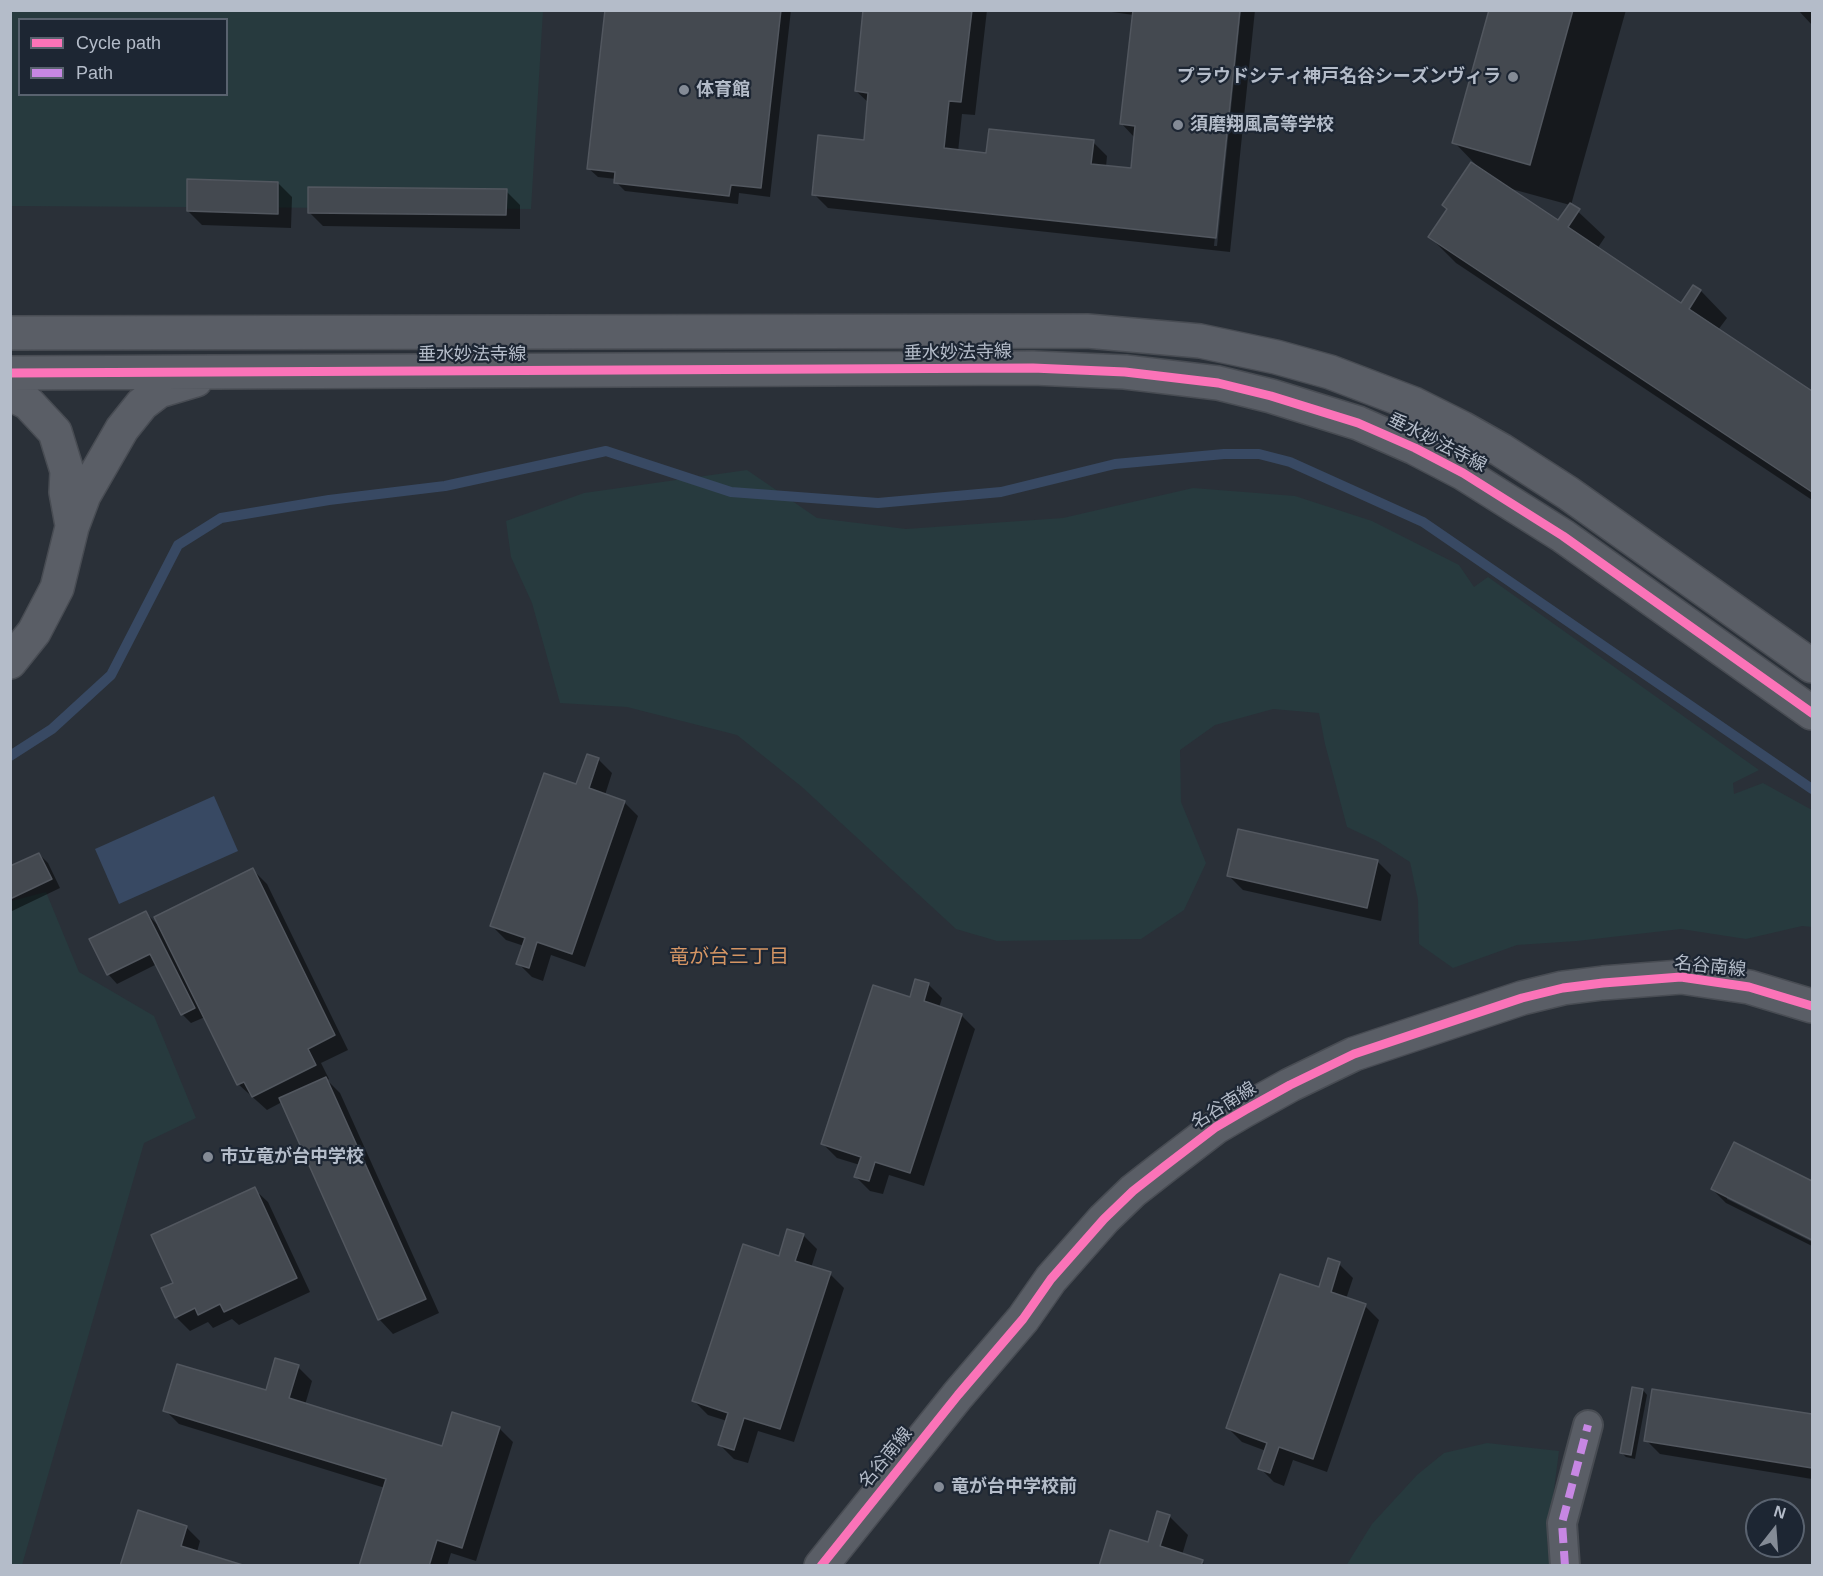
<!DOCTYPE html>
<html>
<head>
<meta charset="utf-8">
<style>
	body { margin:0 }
	#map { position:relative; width:1823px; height:1576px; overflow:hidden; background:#2a3038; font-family:Arial,sans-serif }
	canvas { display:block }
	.frame { position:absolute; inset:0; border:12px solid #b4bcc9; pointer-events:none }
	.legend { position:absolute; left:18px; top:18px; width:210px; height:78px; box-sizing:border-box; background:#1d2633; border:2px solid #59626f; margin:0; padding:8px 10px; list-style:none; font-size:18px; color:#b4bcc9 }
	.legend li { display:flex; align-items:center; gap:12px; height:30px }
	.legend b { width:30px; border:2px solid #59626f }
	.north { position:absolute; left:1745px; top:1498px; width:60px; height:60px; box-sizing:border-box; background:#1d2633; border:2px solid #59626f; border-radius:50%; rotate:17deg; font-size:16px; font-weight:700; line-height:24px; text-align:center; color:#b4bcc9 }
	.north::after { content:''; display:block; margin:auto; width:21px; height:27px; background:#848b96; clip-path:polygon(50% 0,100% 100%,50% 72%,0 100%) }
</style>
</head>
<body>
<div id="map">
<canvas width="1823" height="1576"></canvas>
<div class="frame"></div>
<ul class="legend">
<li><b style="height:8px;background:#fb73b8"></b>Cycle path</li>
<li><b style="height:8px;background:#c787e3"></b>Path</li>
</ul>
<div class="north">N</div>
</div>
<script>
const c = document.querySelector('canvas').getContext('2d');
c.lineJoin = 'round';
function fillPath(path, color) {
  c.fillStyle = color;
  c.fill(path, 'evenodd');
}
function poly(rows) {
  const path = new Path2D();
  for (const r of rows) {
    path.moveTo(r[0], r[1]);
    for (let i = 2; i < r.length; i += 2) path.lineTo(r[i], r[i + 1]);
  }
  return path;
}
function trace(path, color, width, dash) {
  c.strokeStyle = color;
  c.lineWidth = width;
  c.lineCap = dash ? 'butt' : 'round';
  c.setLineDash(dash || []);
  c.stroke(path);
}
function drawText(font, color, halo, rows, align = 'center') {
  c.font = font + ' Arial,"Noto Sans JP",sans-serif';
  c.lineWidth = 4.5;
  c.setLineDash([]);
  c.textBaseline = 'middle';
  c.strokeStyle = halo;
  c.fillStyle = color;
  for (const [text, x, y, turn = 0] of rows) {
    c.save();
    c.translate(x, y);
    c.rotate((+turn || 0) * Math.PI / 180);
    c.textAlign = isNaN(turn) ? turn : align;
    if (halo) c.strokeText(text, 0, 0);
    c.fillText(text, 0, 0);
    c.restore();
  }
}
fillPath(poly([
	[11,11,543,11,531,209,11,206],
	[20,20,226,20,226,94,20,94],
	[747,470,817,518,906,529,1063,518,1193,488,1295,496,1372,521,1459,565,1474,587,1488,577,1759,770,1733,783,1734,794,1763,783,1812,810,1812,927,1802,926,1746,939,1681,929,1577,941,1517,945,1453,968,1419,944,1418,900,1410,862,1377,841,1347,827,1325,744,1319,713,1273,709,1215,725,1180,750,1181,802,1206,863,1184,910,1141,939,997,941,956,929,802,787,737,735,627,707,560,703,532,603,511,557,506,521,584,493],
	[46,892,79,972,154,1016,196,1118,144,1143,22,1565,11,1565,11,901],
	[1487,1443,1559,1451,1547,1543,1550,1565,1346,1566,1372,1524,1417,1475,1444,1453]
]), '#273a3e');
fillPath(poly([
	[214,796,238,851,119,904,95,849]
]), '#384963');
fillPath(poly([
	[606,10,791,10,770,197,739,193,738,204,625,191,616,182,616,179,598,177,588,168],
	[865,10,987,10,975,115,962,114,958,152,987,155,1093,142,1107,156,1106,167,1132,170,1135,138,1121,123,1134,15,1097,10,1238,10,1214,246,1217,246,1241,10,1255,10,1230,252,828,208,814,194,865,141,869,103,856,91],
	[1491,10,1626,10,1571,205,1605,237,1597,249,1681,305,1693,287,1701,291,1727,318,1718,330,1812,393,1812,500,1456,263,1430,237,1478,167,1454,142],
	[1508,188,1570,205,1559,222],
	[1798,10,1812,10,1812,25],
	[278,183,292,197,291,228,202,225,188,211],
	[506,191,520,205,520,229,323,226,309,212],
	[598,759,612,773,605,795,624,802,638,816,585,967,551,955,543,981,532,977,518,963,524,946,506,940,492,926,577,786],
	[39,854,48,863,60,888,10,912,10,868],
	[1377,861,1391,875,1381,921,1243,890,1229,876],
	[253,870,267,884,348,1050,321,1063,329,1079,327,1080,340,1093,439,1313,393,1334,380,1320,282,1102,267,1110,238,1084,205,1017,191,1023,182,1014,157,964,117,984,108,974,91,939,146,913,159,926],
	[928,984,942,998,939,1008,961,1015,975,1029,924,1186,889,1175,883,1194,870,1191,856,1177,860,1165,837,1158,823,1144,911,998],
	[1735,1144,1812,1182,1812,1238,1727,1196,1727,1199,1812,1242,1812,1246,1726,1203,1712,1189],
	[254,1189,268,1202,310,1292,239,1325,232,1319,213,1328,208,1322,190,1331,176,1317],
	[803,1235,817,1249,811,1268,830,1274,844,1288,794,1442,758,1431,748,1463,734,1459,720,1445,727,1421,708,1415,694,1401,780,1258],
	[1339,1264,1353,1278,1346,1299,1365,1306,1379,1320,1327,1472,1293,1460,1284,1486,1274,1482,1260,1468,1266,1451,1242,1442,1228,1428,1320,1289],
	[298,1367,312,1381,305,1405,443,1447,499,1428,513,1442,476,1561,451,1553,447,1566,361,1566,385,1488,179,1424,165,1410,267,1392],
	[1643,1390,1647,1395,1635,1459,1626,1457,1621,1452],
	[1653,1390,1812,1416,1812,1479,1660,1454,1646,1440],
	[1158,1513,1170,1517,1188,1535,1182,1555,1202,1562,1206,1566,1100,1566,1149,1544],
	[186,1527,200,1541,197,1552,122,1566]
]), '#0007');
trace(poly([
	[10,756,52,729,111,675,178,545,221,518,329,500,445,486,606,451,731,492,878,503,1001,492,1115,464,1224,454,1259,454,1290,462,1423,522,1812,789]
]), '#384963', 10);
const building = poly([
	[605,10,781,10,761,188,731,185,729,196,614,183,615,172,587,169,605,10],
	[863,10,972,10,961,102,949,101,944,148,986,153,989,129,1094,140,1091,164,1131,168,1135,126,1120,124,1133,10,1240,10,1216,238,812,195,818,135,864,140,868,93,855,91,863,10],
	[1489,10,1573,10,1530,165,1452,143,1489,10],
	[1471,162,1558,220,1570,203,1580,209,1568,227,1681,303,1693,285,1701,290,1689,309,1812,391,1812,492,1428,237,1447,209,1442,205,1471,162],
	[187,179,278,182,278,214,187,211,187,179],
	[308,187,507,189,506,215,308,213,308,187],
	[587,754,599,758,589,788,625,801,572,954,537,942,529,968,516,964,525,938,490,926,544,773,576,784,587,754],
	[1238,829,1378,860,1367,908,1227,876,1238,829],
	[39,853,52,879,10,899,10,866,39,853],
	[253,868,335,1035,308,1049,316,1065,252,1097,244,1082,237,1085,154,917,253,868],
	[146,911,195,1008,181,1015,150,954,107,975,89,939,146,911],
	[915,979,929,983,924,1001,962,1014,910,1173,875,1162,869,1181,854,1177,861,1157,821,1144,873,985,910,997,915,979],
	[326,1077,426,1299,378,1320,279,1098,326,1077],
	[1734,1142,1812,1181,1812,1240,1711,1189,1734,1142],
	[255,1187,297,1278,224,1312,220,1304,198,1315,195,1308,175,1318,161,1288,173,1283,151,1235,255,1187],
	[787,1229,804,1234,795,1261,831,1272,780,1429,744,1418,734,1450,718,1445,728,1413,692,1401,743,1244,779,1256,787,1229],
	[1328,1258,1340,1262,1331,1292,1366,1304,1313,1459,1279,1447,1270,1473,1258,1469,1267,1443,1226,1428,1280,1274,1319,1287,1328,1258],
	[275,1358,299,1365,289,1398,442,1446,452,1412,500,1427,462,1548,437,1540,429,1566,359,1566,386,1479,163,1411,177,1364,266,1390,275,1358],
	[1632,1387,1643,1389,1631,1455,1620,1453,1632,1387],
	[1652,1389,1812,1414,1812,1468,1644,1441,1652,1389],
	[138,1510,187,1526,181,1546,246,1566,120,1566,138,1510],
	[1157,1511,1170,1515,1160,1546,1203,1560,1201,1566,1099,1566,1110,1530,1148,1542,1157,1511]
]);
fillPath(building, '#444950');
trace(building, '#52575f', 1.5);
const pedestrian = poly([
	[1565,1566,1562,1523,1588,1425]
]);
const tertiary = poly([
	[10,333,1087,331,1200,341,1276,357,1330,372,1414,404,1462,428,1501,450,1568,493,1812,666],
	[10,373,1033,368,1125,372,1218,383,1271,396,1358,423,1415,448,1463,473,1563,536,1812,713],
	[10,394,28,403,55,432,67,471,66,492,72,525],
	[10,662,34,632,57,588,72,527,84,495,122,429,142,404,159,391,196,380],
	[821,1566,958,1395,1023,1319,1051,1279,1104,1219,1133,1191,1165,1166,1216,1127,1245,1110,1290,1085,1354,1054,1522,998,1563,988,1603,983,1681,977,1749,987,1812,1006]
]);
trace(pedestrian, '#484c53', 32);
trace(tertiary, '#484c53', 36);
trace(pedestrian, '#5a5e66', 28);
trace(tertiary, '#5a5e66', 33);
trace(poly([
	[1565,1566,1562,1523,1588,1425]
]), '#c787e3', 8, [15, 8]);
trace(poly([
	[10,373,1033,368,1125,372,1218,383,1271,396,1358,423,1415,448,1463,473,1563,536,1812,713],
	[821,1566,958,1395,1023,1319,1051,1279,1104,1219,1133,1191,1165,1166,1216,1127,1245,1110,1290,1085,1354,1054,1522,998,1563,988,1603,983,1681,977,1749,987,1812,1006]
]), '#fb73b8', 9);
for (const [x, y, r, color] of [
	[1513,77,6,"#848b96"],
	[684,90,6,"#848b96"],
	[1178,125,6,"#848b96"],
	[208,1157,6,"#848b96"],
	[939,1487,6,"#848b96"]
]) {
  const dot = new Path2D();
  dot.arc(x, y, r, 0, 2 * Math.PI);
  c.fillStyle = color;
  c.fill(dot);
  trace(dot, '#1d2633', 2);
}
drawText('bold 18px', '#b4bcc9', '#1d2633', [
	["プラウドシティ神戸名谷シーズンヴィラ",1501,77,"right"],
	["体育館",696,90],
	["須磨翔風高等学校",1190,125],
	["市立竜が台中学校",220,1157],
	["竜が台中学校前",951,1487]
], 'left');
drawText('18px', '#b4bcc9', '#1d2633', [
	["垂水妙法寺線",958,353,-1],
	["垂水妙法寺線",472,355],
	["垂水妙法寺線",1437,443,27],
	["名谷南線",1710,967,6],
	["名谷南線",1224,1106,-32],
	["名谷南線",886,1458,-51]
]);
drawText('20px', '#d59563', '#1d2633', [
	["竜が台三丁目",729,957]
]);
</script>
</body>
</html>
